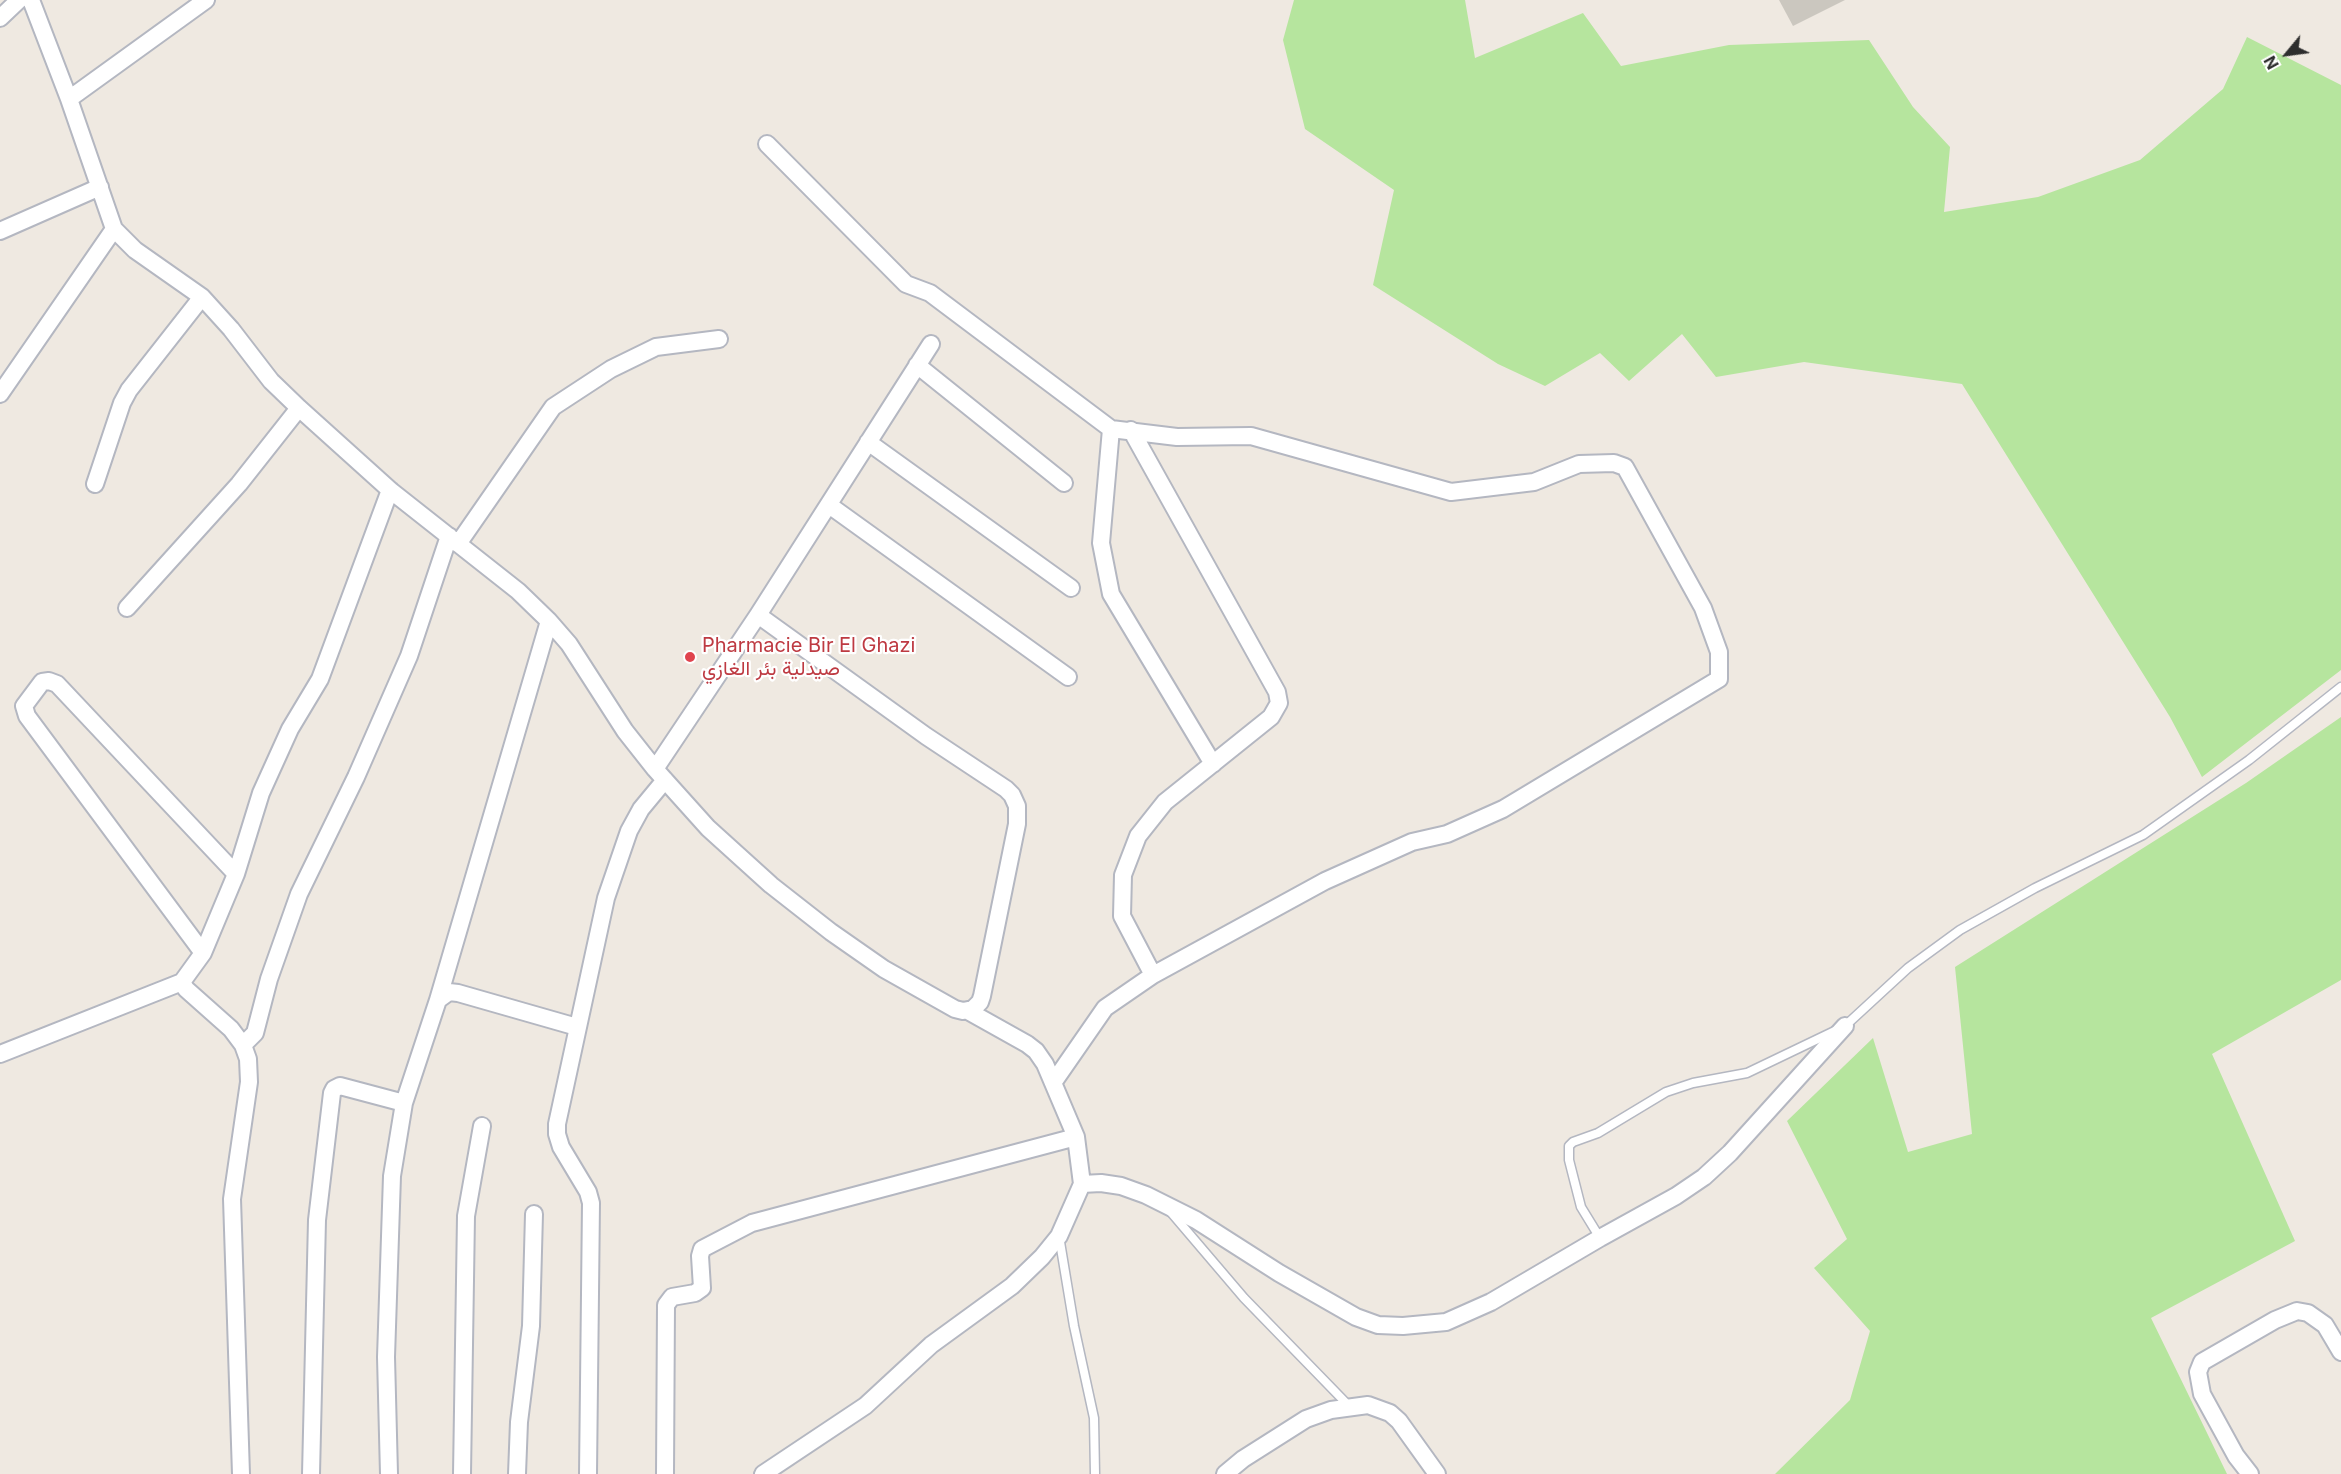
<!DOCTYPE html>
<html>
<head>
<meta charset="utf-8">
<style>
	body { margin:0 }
	#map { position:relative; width:2341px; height:1474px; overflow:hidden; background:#efe9e1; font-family:Inter,sans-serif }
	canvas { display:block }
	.north { position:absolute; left:2257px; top:24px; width:60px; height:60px; -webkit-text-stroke:4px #fff; paint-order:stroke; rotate:241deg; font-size:16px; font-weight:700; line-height:24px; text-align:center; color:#2e2e2e }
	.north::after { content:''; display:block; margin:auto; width:21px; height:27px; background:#2e2e2e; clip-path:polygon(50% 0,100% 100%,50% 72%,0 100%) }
</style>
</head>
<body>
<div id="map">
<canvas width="2341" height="1474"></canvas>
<div class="north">N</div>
</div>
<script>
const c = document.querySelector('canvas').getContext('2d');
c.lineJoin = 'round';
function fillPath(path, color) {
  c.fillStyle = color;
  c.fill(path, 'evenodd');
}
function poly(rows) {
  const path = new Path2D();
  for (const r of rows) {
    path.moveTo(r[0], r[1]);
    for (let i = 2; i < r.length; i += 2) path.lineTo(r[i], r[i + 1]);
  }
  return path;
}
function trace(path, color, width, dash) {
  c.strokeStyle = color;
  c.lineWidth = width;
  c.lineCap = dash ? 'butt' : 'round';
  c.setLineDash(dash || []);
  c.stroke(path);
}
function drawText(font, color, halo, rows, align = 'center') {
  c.font = font + ' Inter,Vazirmatn,sans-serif';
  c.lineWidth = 4.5;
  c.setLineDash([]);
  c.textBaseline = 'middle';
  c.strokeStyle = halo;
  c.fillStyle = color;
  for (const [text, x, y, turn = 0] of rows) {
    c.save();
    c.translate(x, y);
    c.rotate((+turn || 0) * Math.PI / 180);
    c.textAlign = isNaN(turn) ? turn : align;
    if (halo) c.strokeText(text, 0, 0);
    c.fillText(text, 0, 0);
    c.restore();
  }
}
fillPath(poly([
	[1294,0,1465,0,1475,58,1583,13,1621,66,1729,45,1869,40,1913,107,1950,147,1944,212,2038,197,2140,160,2223,89,2247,37,2341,85,2341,670,2202,777,2170,717,1962,384,1804,362,1716,377,1682,334,1629,381,1600,353,1545,386,1498,364,1373,285,1394,190,1305,129,1283,40],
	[2341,717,2341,980,2212,1054,2295,1241,2151,1318,2227,1474,1775,1474,1850,1400,1870,1331,1814,1268,1847,1239,1787,1121,1873,1038,1908,1152,1972,1134,1955,967,2246,783]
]), '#b6e59e');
fillPath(poly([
	[1779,0,1845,0,1793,26]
]), '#cbc7bf');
const service = poly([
	[1169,1210,1244,1298,1349,1406],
	[1059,1236,1074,1326,1094,1418,1095,1474],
	[1600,1238,1581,1207,1569,1160,1569,1146,1573,1142,1598,1133,1666,1092,1693,1083,1747,1073,1845,1026,1908,968,1960,930,2035,888,2143,835,2249,760,2341,687]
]);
const minor = poly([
	[31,0,69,99,114,229,135,250,202,297,231,329,271,381,299,408,390,490,518,591,549,621,569,644,625,731,655,769,708,828,771,885,831,932,884,969,955,1009,963,1011,973,1009,980,1002,982,996,1017,824,1017,806,1012,795,1006,789,926,736,758,615],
	[0,18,19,0],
	[69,99,206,0],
	[767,144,906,284,930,293,1111,429,1177,437,1251,436,1451,492,1534,482,1579,464,1614,463,1625,467,1703,608,1719,652,1719,679,1503,809,1447,834,1412,842,1325,881,1153,975,1105,1008,1053,1083],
	[0,231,100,187],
	[917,365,1064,483],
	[0,394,114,229],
	[1111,429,1101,543,1111,594,1213,764],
	[1131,430,1277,692,1279,703,1271,717,1165,802,1138,836,1123,875,1122,916,1153,975],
	[868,442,1071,588],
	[95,484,122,403,129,390,202,297],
	[829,505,1068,677],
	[458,544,553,407,611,369,656,347,719,339],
	[127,608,239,484,299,408],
	[655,769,758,615,931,344],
	[203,953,27,716,24,706,42,682,49,681,57,684,236,874],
	[438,1000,549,621],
	[968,1011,1027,1044,1036,1051,1045,1064,1076,1137,1082,1184],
	[243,1045,255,1033,269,979,299,894,356,777,409,656,449,536],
	[0,1054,182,982],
	[241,1474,232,1199,249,1082,248,1059,243,1045,231,1029,186,989,182,982,203,953,236,874,261,793,290,729,320,679,390,490],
	[311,1474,317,1220,332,1093,334,1089,340,1086,404,1103],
	[389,1474,386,1357,392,1176,404,1103,438,1000,449,992,458,993,577,1027],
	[462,1474,466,1216,482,1126],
	[517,1474,519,1422,531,1326,534,1214],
	[588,1474,591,1203,588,1192,561,1147,557,1134,557,1124,606,898,629,831,641,809,665,780],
	[665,1474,666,1305,672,1297,695,1293,702,1288,700,1256,702,1249,752,1223,1076,1137],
	[763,1474,865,1406,931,1345,1012,1286,1042,1257,1059,1236,1082,1184,1101,1183,1121,1186,1146,1195,1196,1220,1279,1273,1356,1317,1378,1325,1403,1326,1446,1322,1491,1302,1600,1238,1676,1196,1704,1177,1730,1153,1845,1026],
	[1225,1474,1243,1459,1306,1419,1331,1410,1368,1405,1390,1413,1399,1421,1437,1474],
	[2250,1474,2236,1456,2202,1394,2198,1372,2202,1362,2275,1320,2297,1311,2308,1313,2325,1325,2341,1352]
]);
trace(service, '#b4b7c1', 11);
trace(minor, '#b4b7c1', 20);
trace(service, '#fff', 8);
trace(minor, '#fff', 16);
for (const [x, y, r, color] of [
	[690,657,6,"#e0444e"]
]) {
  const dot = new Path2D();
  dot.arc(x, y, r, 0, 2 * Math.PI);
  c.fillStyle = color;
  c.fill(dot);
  trace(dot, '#fff', 2);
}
drawText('20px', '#be3a42', '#fff', [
	["Pharmacie Bir El Ghazi",702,646],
	["صيدلية بئر الغازي",702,669]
], 'left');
</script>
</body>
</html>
